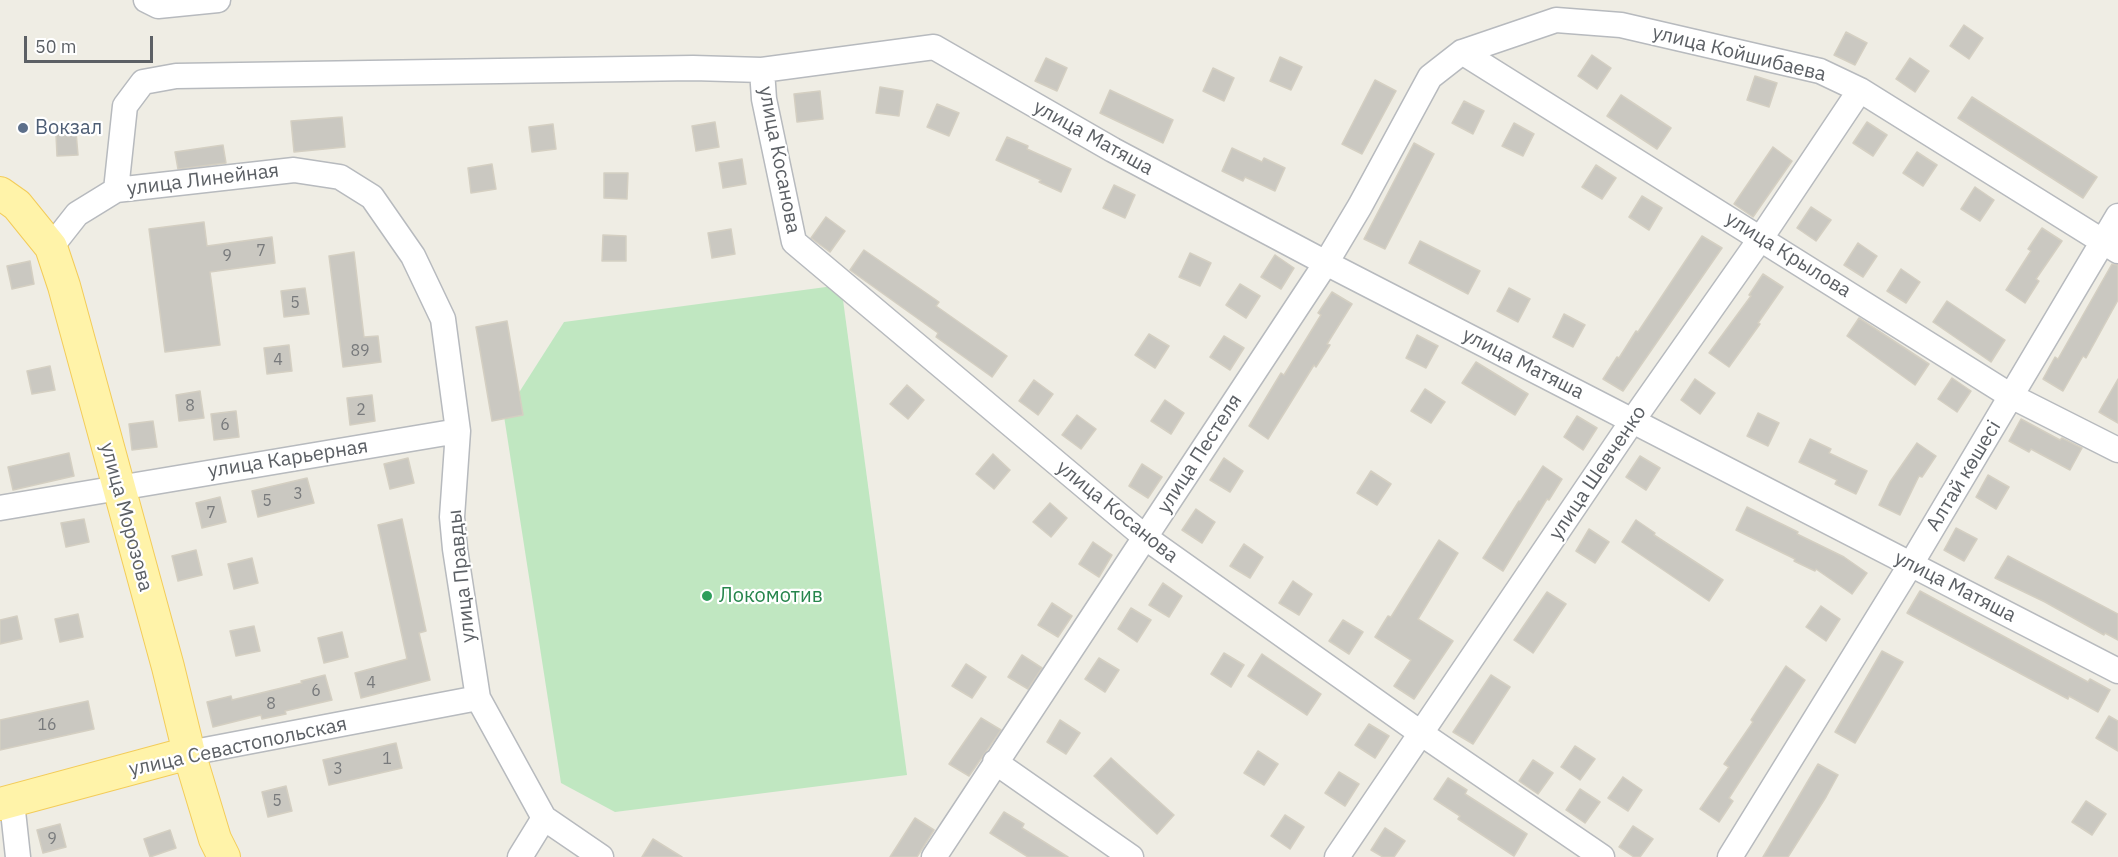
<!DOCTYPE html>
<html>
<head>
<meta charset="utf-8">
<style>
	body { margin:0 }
	#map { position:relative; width:2118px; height:857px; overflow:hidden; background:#efede4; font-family:"IBM Plex Sans",sans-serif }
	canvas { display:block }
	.scale { position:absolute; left:24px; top:36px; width:129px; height:27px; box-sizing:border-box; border:3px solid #5c6065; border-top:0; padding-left:8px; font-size:18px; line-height:21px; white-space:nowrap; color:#5c6065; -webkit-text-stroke:4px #fff; paint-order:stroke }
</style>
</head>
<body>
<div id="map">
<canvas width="2118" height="857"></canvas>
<div class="scale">50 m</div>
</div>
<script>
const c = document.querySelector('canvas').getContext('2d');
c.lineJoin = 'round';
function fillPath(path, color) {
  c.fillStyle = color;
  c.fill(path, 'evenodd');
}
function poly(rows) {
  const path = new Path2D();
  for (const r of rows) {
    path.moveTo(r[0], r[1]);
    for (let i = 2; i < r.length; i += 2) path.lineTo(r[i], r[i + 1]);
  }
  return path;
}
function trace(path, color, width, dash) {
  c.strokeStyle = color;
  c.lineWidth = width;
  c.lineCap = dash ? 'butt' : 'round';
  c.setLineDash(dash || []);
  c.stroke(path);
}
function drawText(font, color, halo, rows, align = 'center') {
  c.font = font + ' "IBM Plex Sans",sans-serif';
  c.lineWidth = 4.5;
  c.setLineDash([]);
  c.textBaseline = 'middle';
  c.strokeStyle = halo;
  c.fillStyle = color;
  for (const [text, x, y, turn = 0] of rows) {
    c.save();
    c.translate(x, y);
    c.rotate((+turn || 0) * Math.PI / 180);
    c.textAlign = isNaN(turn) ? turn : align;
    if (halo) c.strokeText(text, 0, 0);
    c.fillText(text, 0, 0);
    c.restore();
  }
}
fillPath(poly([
	[841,285,907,775,615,812,561,783,504,416,564,322]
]), '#c0e7c1');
const building = poly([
	[1964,25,1983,38,1969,59,1950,46,1964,25],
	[1846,32,1867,43,1855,65,1834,55,1846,32],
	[1592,55,1611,68,1597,89,1578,76,1592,55],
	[1280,57,1302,67,1291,90,1270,81,1280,57],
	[1046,58,1067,68,1057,91,1035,81,1046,58],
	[1910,58,1929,71,1915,92,1896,79,1910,58],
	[1213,68,1234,78,1224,101,1203,91,1213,68],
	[1755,76,1777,83,1769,107,1747,100,1755,76],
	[1375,80,1396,91,1362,154,1342,144,1375,80],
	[880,87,903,91,899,116,876,113,880,87],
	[1110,90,1173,120,1163,143,1100,113,1110,90],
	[820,91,823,119,797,122,794,94,820,91],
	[1621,95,1671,128,1657,149,1607,116,1621,95],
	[1972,97,2097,177,2083,198,1958,118,1972,97],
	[1464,101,1484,111,1473,134,1452,123,1464,101],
	[937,104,959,113,949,136,927,127,937,104],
	[342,117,345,147,294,152,291,121,342,117],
	[715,122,719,147,696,151,692,126,715,122],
	[1867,122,1887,135,1873,156,1853,143,1867,122],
	[1514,123,1534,134,1523,156,1502,146,1514,123],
	[553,124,556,149,532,152,529,127,553,124],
	[76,132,78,155,57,156,56,134,76,132],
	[1007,137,1028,146,1027,149,1071,169,1061,192,1039,182,1041,180,996,160,1007,137],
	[1414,143,1434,154,1385,249,1364,239,1414,143],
	[223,145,226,163,178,169,175,152,223,145],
	[1773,147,1792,161,1753,217,1734,204,1773,147],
	[1232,148,1262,162,1264,158,1285,168,1275,191,1245,177,1243,181,1222,171,1232,148],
	[1917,152,1937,165,1923,186,1903,173,1917,152],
	[742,159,746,184,723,188,719,163,742,159],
	[492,164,496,189,471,193,468,168,492,164],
	[1596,165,1616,178,1602,199,1582,187,1596,165],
	[604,173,628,173,627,199,604,198,604,173],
	[1114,185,1135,195,1125,218,1103,208,1114,185],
	[1975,187,1994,200,1980,221,1961,209,1975,187],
	[1642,196,1662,208,1649,230,1629,217,1642,196],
	[1811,207,1831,220,1816,241,1797,228,1811,207],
	[826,217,845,231,830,252,811,238,826,217],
	[204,222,207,246,272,237,275,263,210,272,220,345,165,352,149,229,204,222],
	[2042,228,2062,241,2036,279,2039,281,2025,303,2006,290,2031,251,2028,249,2042,228],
	[731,229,735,254,712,258,708,233,731,229],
	[603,235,626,236,626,261,602,261,603,235],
	[1702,236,1722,248,1623,391,1603,379,1617,357,1619,358,1636,331,1638,332,1702,236],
	[1420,241,1480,271,1468,294,1409,263,1420,241],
	[1858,243,1877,256,1863,277,1844,265,1858,243],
	[864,250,939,302,936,306,1007,356,992,377,936,337,938,333,850,270,864,250],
	[354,252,364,337,378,336,381,362,343,367,329,256,354,252],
	[1190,253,1211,263,1200,286,1179,277,1190,253],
	[1275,255,1294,268,1281,289,1261,277,1275,255],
	[30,261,34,284,12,289,7,266,30,261],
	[2112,264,2118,265,2118,300,2086,358,2083,356,2063,391,2043,379,2055,357,2058,359,2112,264],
	[1901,269,1920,282,1906,303,1887,291,1901,269],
	[1763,274,1783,287,1758,323,1760,324,1729,367,1709,353,1751,296,1749,295,1763,274],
	[1240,284,1260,296,1246,318,1226,305,1240,284],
	[305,288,309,314,284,317,281,291,305,288],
	[1509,288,1530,299,1518,322,1497,311,1509,288],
	[1332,292,1352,304,1327,344,1330,345,1316,367,1314,365,1268,439,1249,426,1281,373,1284,375,1321,315,1318,313,1332,292],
	[1947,301,2005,340,1991,362,1933,322,1947,301],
	[1564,314,1585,325,1573,347,1553,337,1564,314],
	[1859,318,1929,364,1915,385,1847,336,1859,318],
	[507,321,523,415,492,421,476,327,507,321],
	[1149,334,1169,346,1155,368,1135,355,1149,334],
	[1417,335,1438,346,1426,368,1406,358,1417,335],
	[1224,336,1244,348,1230,370,1210,357,1224,336],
	[289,345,292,371,267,374,264,348,289,345],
	[1476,362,1528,394,1515,415,1462,383,1476,362],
	[50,366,55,390,32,394,27,371,50,366],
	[1952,378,1971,391,1957,412,1938,399,1952,378],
	[1695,379,1715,393,1700,414,1681,400,1695,379],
	[2118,379,2118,423,2099,412,2118,379],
	[1034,380,1053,394,1038,415,1019,401,1034,380],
	[907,385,924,400,908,419,890,404,907,385],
	[1425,389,1445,402,1431,423,1411,411,1425,389],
	[200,391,204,418,179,421,176,395,200,391],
	[372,395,375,421,350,425,347,398,372,395],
	[1165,400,1184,413,1171,434,1151,421,1165,400],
	[236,411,239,437,214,440,211,414,236,411],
	[1758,413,1779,423,1768,446,1747,436,1758,413],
	[1077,415,1096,429,1081,449,1062,435,1077,415],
	[1577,416,1597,428,1583,450,1564,437,1577,416],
	[2021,419,2060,440,2062,438,2082,448,2070,470,2031,449,2029,452,2009,441,2021,419],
	[153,421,157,447,132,450,129,424,153,421],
	[1810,439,1831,449,1829,453,1867,471,1856,494,1835,484,1837,480,1799,462,1810,439],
	[1917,443,1936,456,1922,477,1919,476,1900,515,1879,505,1890,482,1917,443],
	[69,453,74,476,13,490,8,467,69,453],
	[993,454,1010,470,994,489,976,474,993,454],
	[1640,456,1660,468,1646,490,1626,477,1640,456],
	[408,458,414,483,390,489,384,464,408,458],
	[1224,458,1243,471,1230,492,1210,480,1224,458],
	[1142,464,1162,477,1148,498,1129,486,1142,464],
	[1543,466,1562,479,1549,500,1547,499,1503,571,1483,558,1519,501,1520,502,1543,466],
	[1371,471,1391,484,1377,505,1357,493,1371,471],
	[1988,475,2009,487,1996,509,1976,497,1988,475],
	[307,478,314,503,258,517,252,491,307,478],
	[220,497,226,522,202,528,196,503,220,497],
	[1050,503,1067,518,1051,537,1033,522,1050,503],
	[1747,507,1798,532,1797,534,1844,557,1867,573,1852,594,1816,569,1815,571,1794,561,1795,559,1736,530,1747,507],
	[1196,509,1215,522,1202,543,1182,530,1196,509],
	[84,519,89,542,66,547,61,523,84,519],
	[402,519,426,631,419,633,430,680,361,698,355,673,407,659,378,525,402,519],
	[1636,520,1655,533,1654,535,1723,580,1709,601,1622,542,1636,520],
	[1956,528,1977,539,1964,561,1944,550,1956,528],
	[1589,529,1609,542,1595,563,1576,551,1589,529],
	[1439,540,1458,553,1418,619,1453,641,1414,699,1394,686,1411,660,1375,637,1388,616,1391,617,1439,540],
	[1093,542,1112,555,1099,577,1079,564,1093,542],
	[1244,544,1263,557,1250,578,1230,566,1244,544],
	[196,550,202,575,178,581,172,556,196,550],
	[2008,556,2118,614,2118,640,2105,633,2104,635,2045,602,1995,578,2008,556],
	[252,558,258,583,234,589,228,564,252,558],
	[1293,581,1312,594,1299,615,1279,603,1293,581],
	[1163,583,1182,596,1169,617,1149,605,1163,583],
	[1920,591,2088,682,2090,679,2110,690,2098,712,2069,696,2068,699,1907,613,1920,591],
	[1547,592,1566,604,1533,653,1514,640,1547,592],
	[1052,603,1072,616,1058,637,1038,625,1052,603],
	[1821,606,1840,619,1826,641,1806,627,1821,606],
	[1131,608,1151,620,1137,642,1118,629,1131,608],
	[78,614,83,637,60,642,55,619,78,614],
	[17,616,22,639,0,644,0,620,17,616],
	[1343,620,1363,632,1349,654,1329,641,1343,620],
	[254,626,260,651,236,656,230,631,254,626],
	[342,632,348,657,324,663,318,638,342,632],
	[1882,651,1903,662,1855,743,1835,732,1882,651],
	[1224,653,1244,665,1231,687,1211,674,1224,653],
	[1262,654,1321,694,1307,715,1248,676,1262,654],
	[1022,655,1042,668,1028,689,1008,677,1022,655],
	[1099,658,1119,670,1105,692,1085,679,1099,658],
	[966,664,986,677,972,698,952,686,966,664],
	[1786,666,1805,680,1729,798,1733,801,1719,822,1700,809,1729,767,1724,764,1753,722,1751,720,1786,666],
	[325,675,332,700,285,711,286,714,262,719,261,715,213,727,207,702,231,696,232,700,302,683,301,681,325,675],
	[1491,675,1510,687,1473,744,1453,732,1491,675],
	[88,701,94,729,0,750,0,720,88,701],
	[2109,716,2118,721,2118,751,2096,738,2109,716],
	[981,718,1001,730,969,776,949,764,981,718],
	[1060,720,1080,733,1066,754,1047,742,1060,720],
	[1369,724,1389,736,1375,758,1355,745,1369,724],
	[396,743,402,768,329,785,323,760,396,743],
	[1575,746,1595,759,1580,780,1561,767,1575,746],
	[1258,751,1278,764,1264,785,1244,773,1258,751],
	[1111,758,1174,815,1157,834,1094,776,1111,758],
	[1533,760,1553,773,1538,794,1519,781,1533,760],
	[1818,764,1838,775,1826,797,1788,857,1763,857,1818,764],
	[1339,772,1359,784,1345,806,1325,793,1339,772],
	[1623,777,1642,790,1628,811,1608,798,1623,777],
	[1448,778,1467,790,1465,794,1527,834,1514,856,1458,819,1460,816,1434,799,1448,778],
	[286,786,292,811,268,817,262,792,286,786],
	[1580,789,1600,802,1585,823,1566,810,1580,789],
	[2086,801,2106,814,2092,835,2072,822,2086,801],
	[1004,812,1024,824,1022,828,1068,857,1028,857,990,833,1004,812],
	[1285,815,1304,827,1290,849,1271,836,1285,815],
	[915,818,934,830,917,857,890,857,915,818],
	[60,824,66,847,43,853,37,830,60,824],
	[1633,826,1653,839,1640,857,1634,857,1619,847,1633,826],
	[1385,828,1405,841,1394,857,1383,857,1371,850,1385,828],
	[170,830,176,848,150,857,144,839,170,830],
	[653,839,682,857,642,857,653,839]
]);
fillPath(building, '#cac8c1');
trace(building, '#d4cfc2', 1.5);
const minor = poly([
	[146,0,158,6,218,0],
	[1462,52,2011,396,2118,450],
	[762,70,764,99,794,242,1146,538,1422,734,1602,857],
	[116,190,125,106,143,82,176,76,693,68,762,70,934,47,1113,150,1326,263,2118,671],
	[51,247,77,214,116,190,294,170,340,177,372,197,413,256,443,319,458,431,452,517,455,549,478,698,544,818,601,857],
	[0,508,458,431],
	[189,753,478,698],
	[995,762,1131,857],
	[12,802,18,857],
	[520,857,544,818],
	[934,857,1326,263,1360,206,1430,77,1462,52,1556,20,1621,25,1820,71,1860,90,2118,251],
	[1337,857,1633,420,1761,238,1860,90],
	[1730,857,1911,564,2118,216]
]);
const major = poly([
	[0,193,17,205,51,247,64,286,168,667,189,753,215,839,224,857],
	[0,804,189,753]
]);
trace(minor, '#b7babe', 27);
trace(major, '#f3cc59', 34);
trace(minor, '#fff', 24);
trace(major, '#fff3a9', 32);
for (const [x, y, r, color] of [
	[23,128,6,"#5c6f8a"],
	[707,596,6,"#2e9e5b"]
]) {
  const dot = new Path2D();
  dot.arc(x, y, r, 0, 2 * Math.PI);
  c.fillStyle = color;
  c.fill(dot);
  trace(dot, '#fff', 2);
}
drawText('16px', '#787a7c', null, [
	["7",261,251],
	["9",227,256],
	["5",295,303],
	["89",360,351],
	["4",278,360],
	["8",190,406],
	["2",361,410],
	["6",225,425],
	["3",298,494],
	["5",267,501],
	["7",211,513],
	["4",371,683],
	["6",316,691],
	["8",271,704],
	["16",47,725],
	["1",387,759],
	["3",338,769],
	["5",277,801],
	["9",52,839]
]);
drawText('20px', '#5c6065', '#fff', [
	["улица Койшибаева",1739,54,14],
	["улица Матяша",1093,138,29],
	["улица Косанова",779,160,79],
	["улица Линейная",203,180,-7],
	["улица Крылова",1788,255,32],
	["улица Матяша",1523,364,27],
	["улица Пестеля",1200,454,-57],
	["улица Карьерная",288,459,-9],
	["улица Шевченко",1598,473,-56],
	["Алтай көшесі",1964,476,-59],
	["улица Косанова",1117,512,39],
	["улица Морозова",126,517,75],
	["улица Правды",462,576,-96],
	["улица Матяша",1955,587,27],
	["улица Севастопольская",238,747,-12]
]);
drawText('20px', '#4e5e75', '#fff', [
	["Вокзал",35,128]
], 'left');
drawText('20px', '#27864d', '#fff', [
	["Локомотив",719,596]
], 'left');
</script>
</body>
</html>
